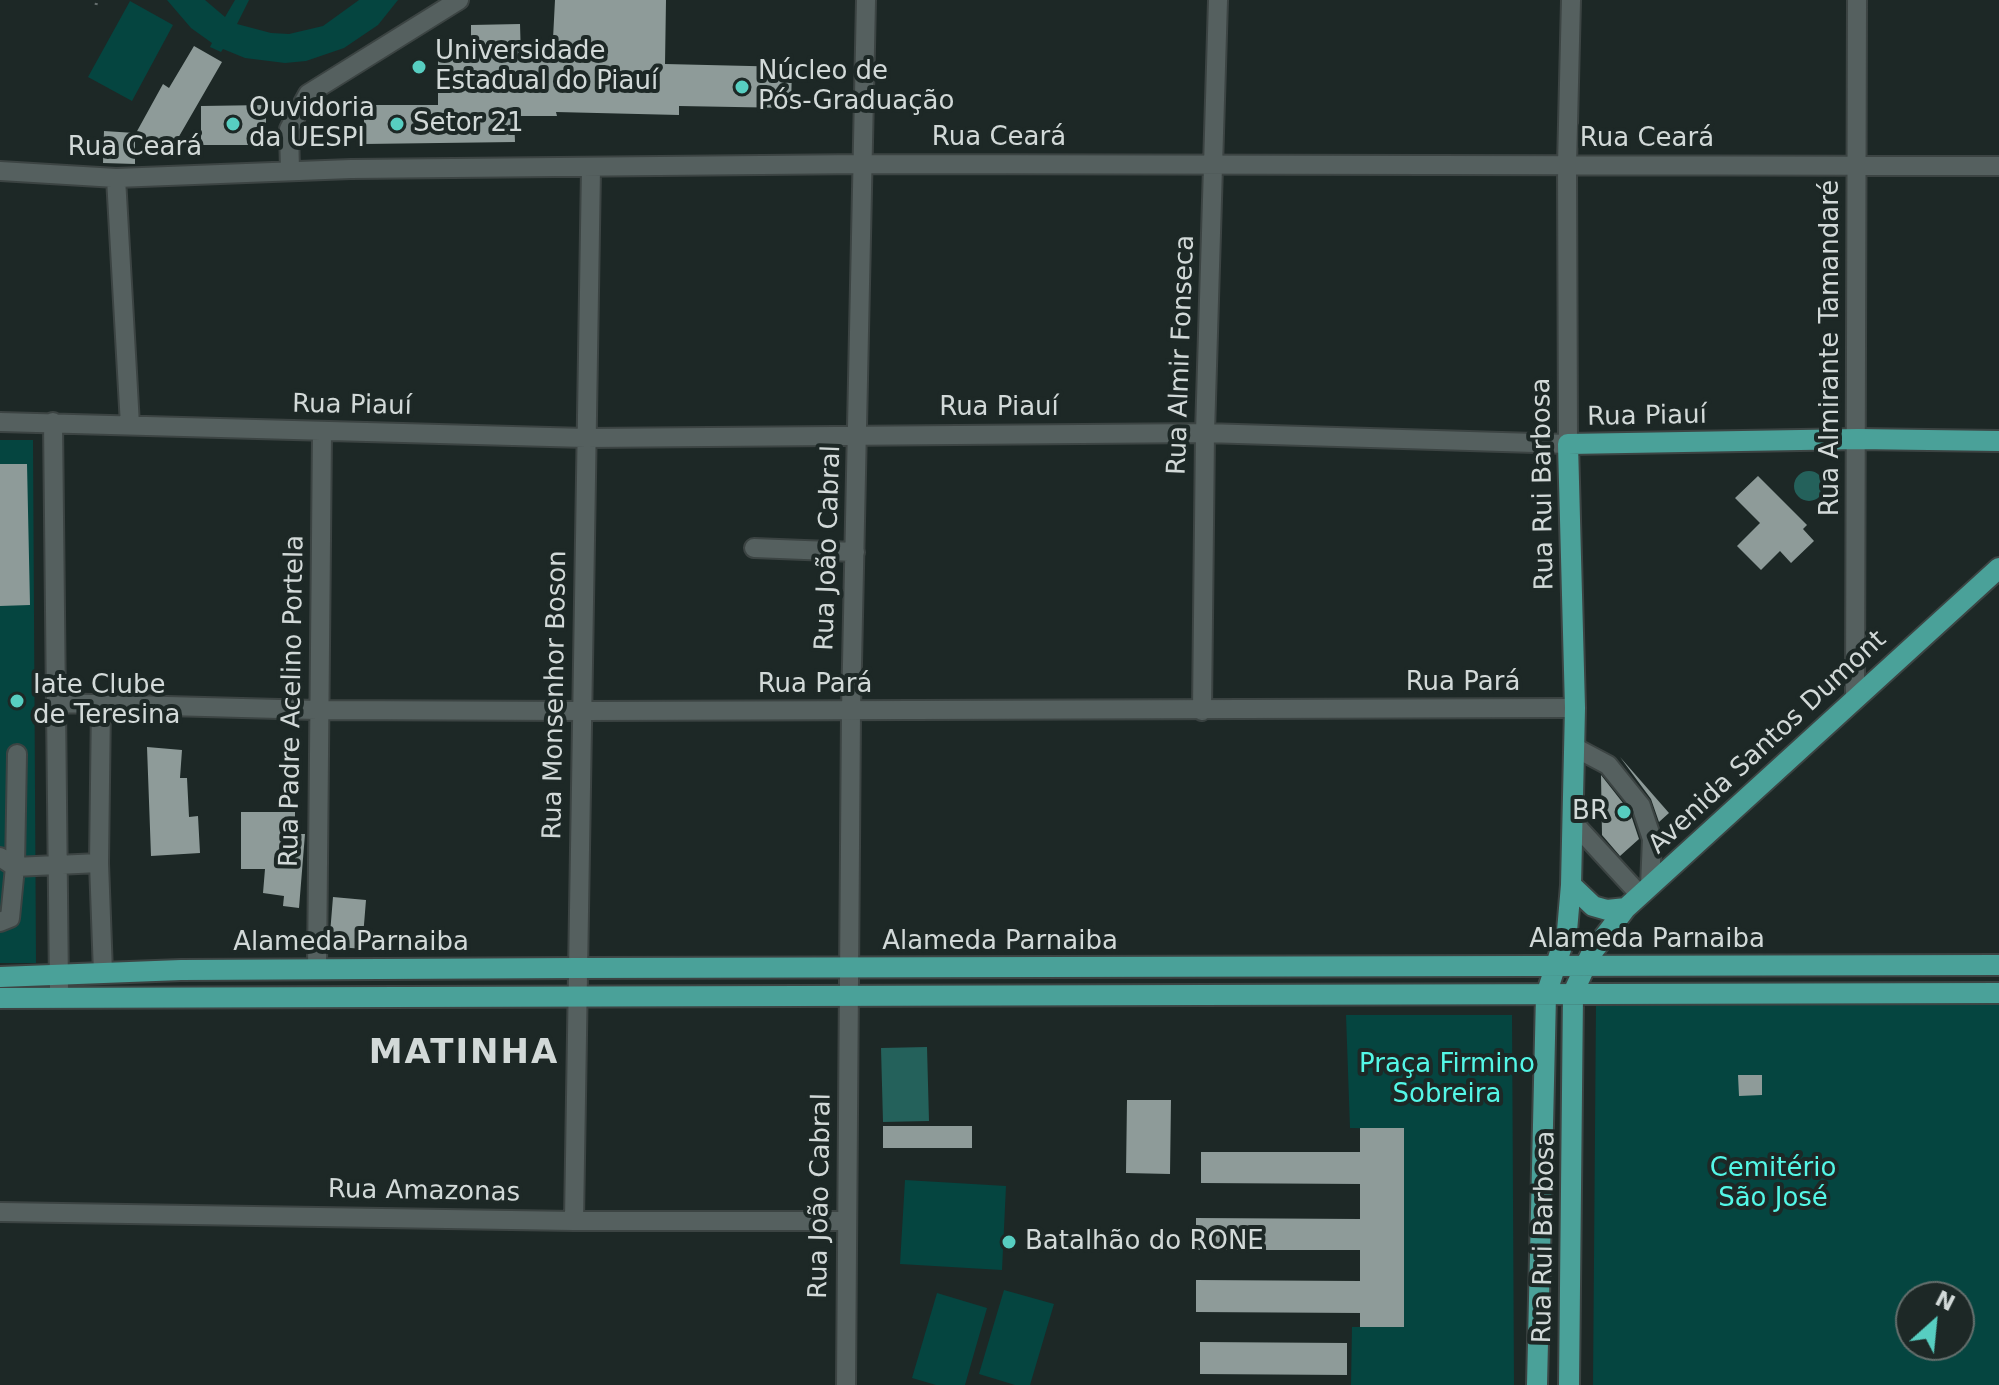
<!DOCTYPE html>
<html>
<head>
<meta charset="utf-8">
<style>
	body { margin:0 }
	#map { position:relative; width:1999px; height:1385px; overflow:hidden; background:#1d2826; font-family:"DejaVu Sans",sans-serif }
	canvas { display:block }
	.north { position:absolute; left:1895px; top:1281px; width:80px; height:80px; box-sizing:border-box; background:#1d2826; border:2px solid #656f6d; border-radius:50%; rotate:27deg; font-size:22px; font-weight:700; line-height:32px; text-align:center; color:#d2d9d8 }
	.north::after { content:''; display:block; margin:auto; width:28px; height:36px; background:#57cec1; clip-path:polygon(50% 0,100% 100%,50% 72%,0 100%) }
</style>
</head>
<body>
<div id="map">
<canvas width="1999" height="1385"></canvas>
<div class="north">N</div>
</div>
<script>
const c = document.querySelector('canvas').getContext('2d');
c.lineJoin = 'round';
function fillPath(path, color) {
  c.fillStyle = color;
  c.fill(path, 'evenodd');
}
function poly(rows) {
  const path = new Path2D();
  for (const r of rows) {
    if (r.length === 3) {
      path.moveTo(r[0] + r[2], r[1]);
      path.arc(r[0], r[1], r[2], 0, 2 * Math.PI);
      continue;
    }
    path.moveTo(r[0], r[1]);
    for (let i = 2; i < r.length; i += 2) path.lineTo(r[i], r[i + 1]);
  }
  return path;
}
function trace(path, color, width, dash) {
  c.strokeStyle = color;
  c.lineWidth = width;
  c.lineCap = dash ? 'butt' : 'round';
  c.setLineDash(dash || []);
  c.stroke(path);
}
function drawText(font, color, halo, rows, align = 'center') {
  c.font = font + ' "DejaVu Sans",sans-serif';
  c.lineWidth = 8;
  c.setLineDash([]);
  c.textBaseline = 'middle';
  c.strokeStyle = halo;
  c.fillStyle = color;
  for (const [text, x, y, turn = 0] of rows) {
    c.save();
    c.translate(x, y);
    c.rotate((+turn || 0) * Math.PI / 180);
    c.textAlign = isNaN(turn) ? turn : align;
    if (halo) c.strokeText(text, 0, 0);
    c.fillText(text, 0, 0);
    c.restore();
  }
}
fillPath(poly([
	[167,0,205,0,225,17,235,0,249,0,237,24,271,33,289,34,323,26,359,0,398,0,378,25,344,48,306,61,285,63,245,58,223,49,221,52,210,47,212,43,191,28],
	[130,1,173,25,132,101,88,77],
	[0,440,33,440,36,963,0,963],
	[1596,1003,1999,1004,1999,1385,1593,1385],
	[1911,1297,1959,1297,1959,1345,1911,1345],
	[1346,1015,1512,1015,1514,1385,1351,1385,1352,1327,1404,1327,1404,1129,1350,1128],
	[905,1180,1006,1186,1002,1270,900,1264],
	[1004,1290,1054,1304,1030,1385,1015,1385,979,1374],
	[937,1293,987,1308,965,1385,936,1385,912,1378]
]), '#054540');
fillPath(poly([
	[1809,486,15],
	[927,1047,929,1121,883,1122,881,1048]
]), '#24615b');
fillPath(poly([
	[555,0,666,0,665,64,792,67,791,108,679,106,679,115,556,112,557,116,514,116,515,142,364,144,364,105,438,105,438,58,471,58,471,25,520,24,521,58,552,58],
	[194,46,222,62,170,152,136,133,163,84,169,88],
	[266,105,266,145,201,145,201,106],
	[104,131,135,133,135,164,103,163],
	[0,464,27,464,30,605,0,606],
	[1758,476,1807,525,1803,529,1814,541,1791,563,1780,551,1761,570,1737,546,1760,523,1735,498],
	[147,747,182,750,180,778,187,778,189,817,198,816,200,853,151,856],
	[1620,757,1669,813,1659,822,1651,799],
	[1601,775,1630,812,1639,839,1620,856,1602,835],
	[241,812,295,812,295,834,305,834,299,908,283,906,284,896,263,893,265,869,241,869],
	[333,897,366,900,362,949,329,946],
	[1738,1075,1762,1075,1762,1095,1739,1096],
	[1127,1100,1171,1100,1170,1174,1126,1173],
	[883,1126,972,1126,972,1148,883,1148],
	[1360,1128,1404,1128,1404,1327,1360,1327,1360,1313,1196,1312,1196,1280,1360,1281,1360,1250,1196,1250,1196,1218,1360,1219,1360,1184,1201,1183,1201,1152,1360,1152],
	[1200,1342,1347,1343,1347,1375,1200,1374]
]), '#8e9b99');
const minor = poly([
	[0,171,116,178,351,169,864,164,1999,166],
	[290,171,289,129,308,94,459,0],
	[116,178,130,425],
	[0,422,586,438,1205,433,1568,444,1567,165,1571,0],
	[53,422,59,989],
	[754,548,855,552],
	[1855,696,1857,0],
	[55,703,317,710,582,711,1575,708],
	[101,703,99,863,103,973],
	[1202,711,1205,433,1218,0],
	[1574,747,1608,765,1641,806,1652,839,1650,886],
	[17,754,15,867,99,863],
	[1573,822,1640,895],
	[0,857,15,867,10,918,0,922],
	[317,970,322,432],
	[0,1212,574,1221,846,1221],
	[574,1221,591,168],
	[846,1385,851,711,866,0]
]);
const major = poly([
	[1571,885,1593,906,1607,910,1626,908],
	[0,977,181,970,578,968,1999,965],
	[0,998,1999,993],
	[1537,1385,1546,995,1567,931,1571,885,1575,708,1568,444,1858,439,1999,441],
	[1569,1385,1573,993,1591,954,1626,908,1999,568]
]);
trace(minor, '#3c4443', 22);
trace(major, '#3c4443', 24);
trace(poly([
	[96,5,97,0]
]), '#656e6d', 3, [2, 6]);
trace(minor, '#55605f', 18);
trace(major, '#4aa199', 20);
for (const [x, y, r, color] of [
	[419,67,8,"#57cec1"],
	[742,87,8,"#57cec1"],
	[233,124,8,"#57cec1"],
	[397,124,8,"#57cec1"],
	[17,701,8,"#57cec1"],
	[1624,812,8,"#57cec1"],
	[1009,1242,8,"#57cec1"]
]) {
  const dot = new Path2D();
  dot.arc(x, y, r, 0, 2 * Math.PI);
  c.fillStyle = color;
  c.fill(dot);
  trace(dot, '#1d2826', 3);
}
drawText('26px', '#d2d9d8', '#1d2826', [
	["Universidade",435,52],
	["Estadual do Piauí",435,82],
	["Núcleo de",758,72],
	["Pós-Graduação",758,102],
	["Ouvidoria",249,109],
	["da UESPI",249,139],
	["Setor 21",413,124],
	["Iate Clube",33,686],
	["de Teresina",33,716],
	["BR",1608,812,"right"],
	["Batalhão do RONE",1025,1242]
], 'left');
drawText('26px', '#d2d9d8', '#1d2826', [
	["Rua Ceará",999,138],
	["Rua Ceará",1647,139],
	["Rua Ceará",135,148],
	["Rua Almirante Tamandaré",1831,348,-90],
	["Rua Almir Fonseca",1182,355,-88],
	["Rua Piauí",352,406,1],
	["Rua Piauí",999,408],
	["Rua Piauí",1647,417,-1],
	["Rua Rui Barbosa",1544,484,-91],
	["Rua João Cabral",829,548,-88],
	["Rua Pará",1463,683],
	["Rua Pará",815,685],
	["Rua Monsenhor Boson",556,695,-89],
	["Rua Padre Acelino Portela",293,701,-89],
	["Avenida Santos Dumont",1768,743,-43],
	["Alameda Parnaiba",1647,940],
	["Alameda Parnaiba",1000,942],
	["Alameda Parnaiba",351,943],
	["Rua Amazonas",424,1192,1],
	["Rua João Cabral",821,1196,-89],
	["Rua Rui Barbosa",1545,1237,-89]
]);
drawText('26px', '#53f7e7', '#1d2826', [
	["Praça Firmino",1447,1065],
	["Sobreira",1447,1095],
	["Cemitério",1773,1169],
	["São José",1773,1199]
]);
c.letterSpacing = '2px';
drawText('bold 34px', '#d2d9d8', '#1d2826', [
	["MATINHA",464,1054]
]);
c.letterSpacing = '0px';
</script>
</body>
</html>
